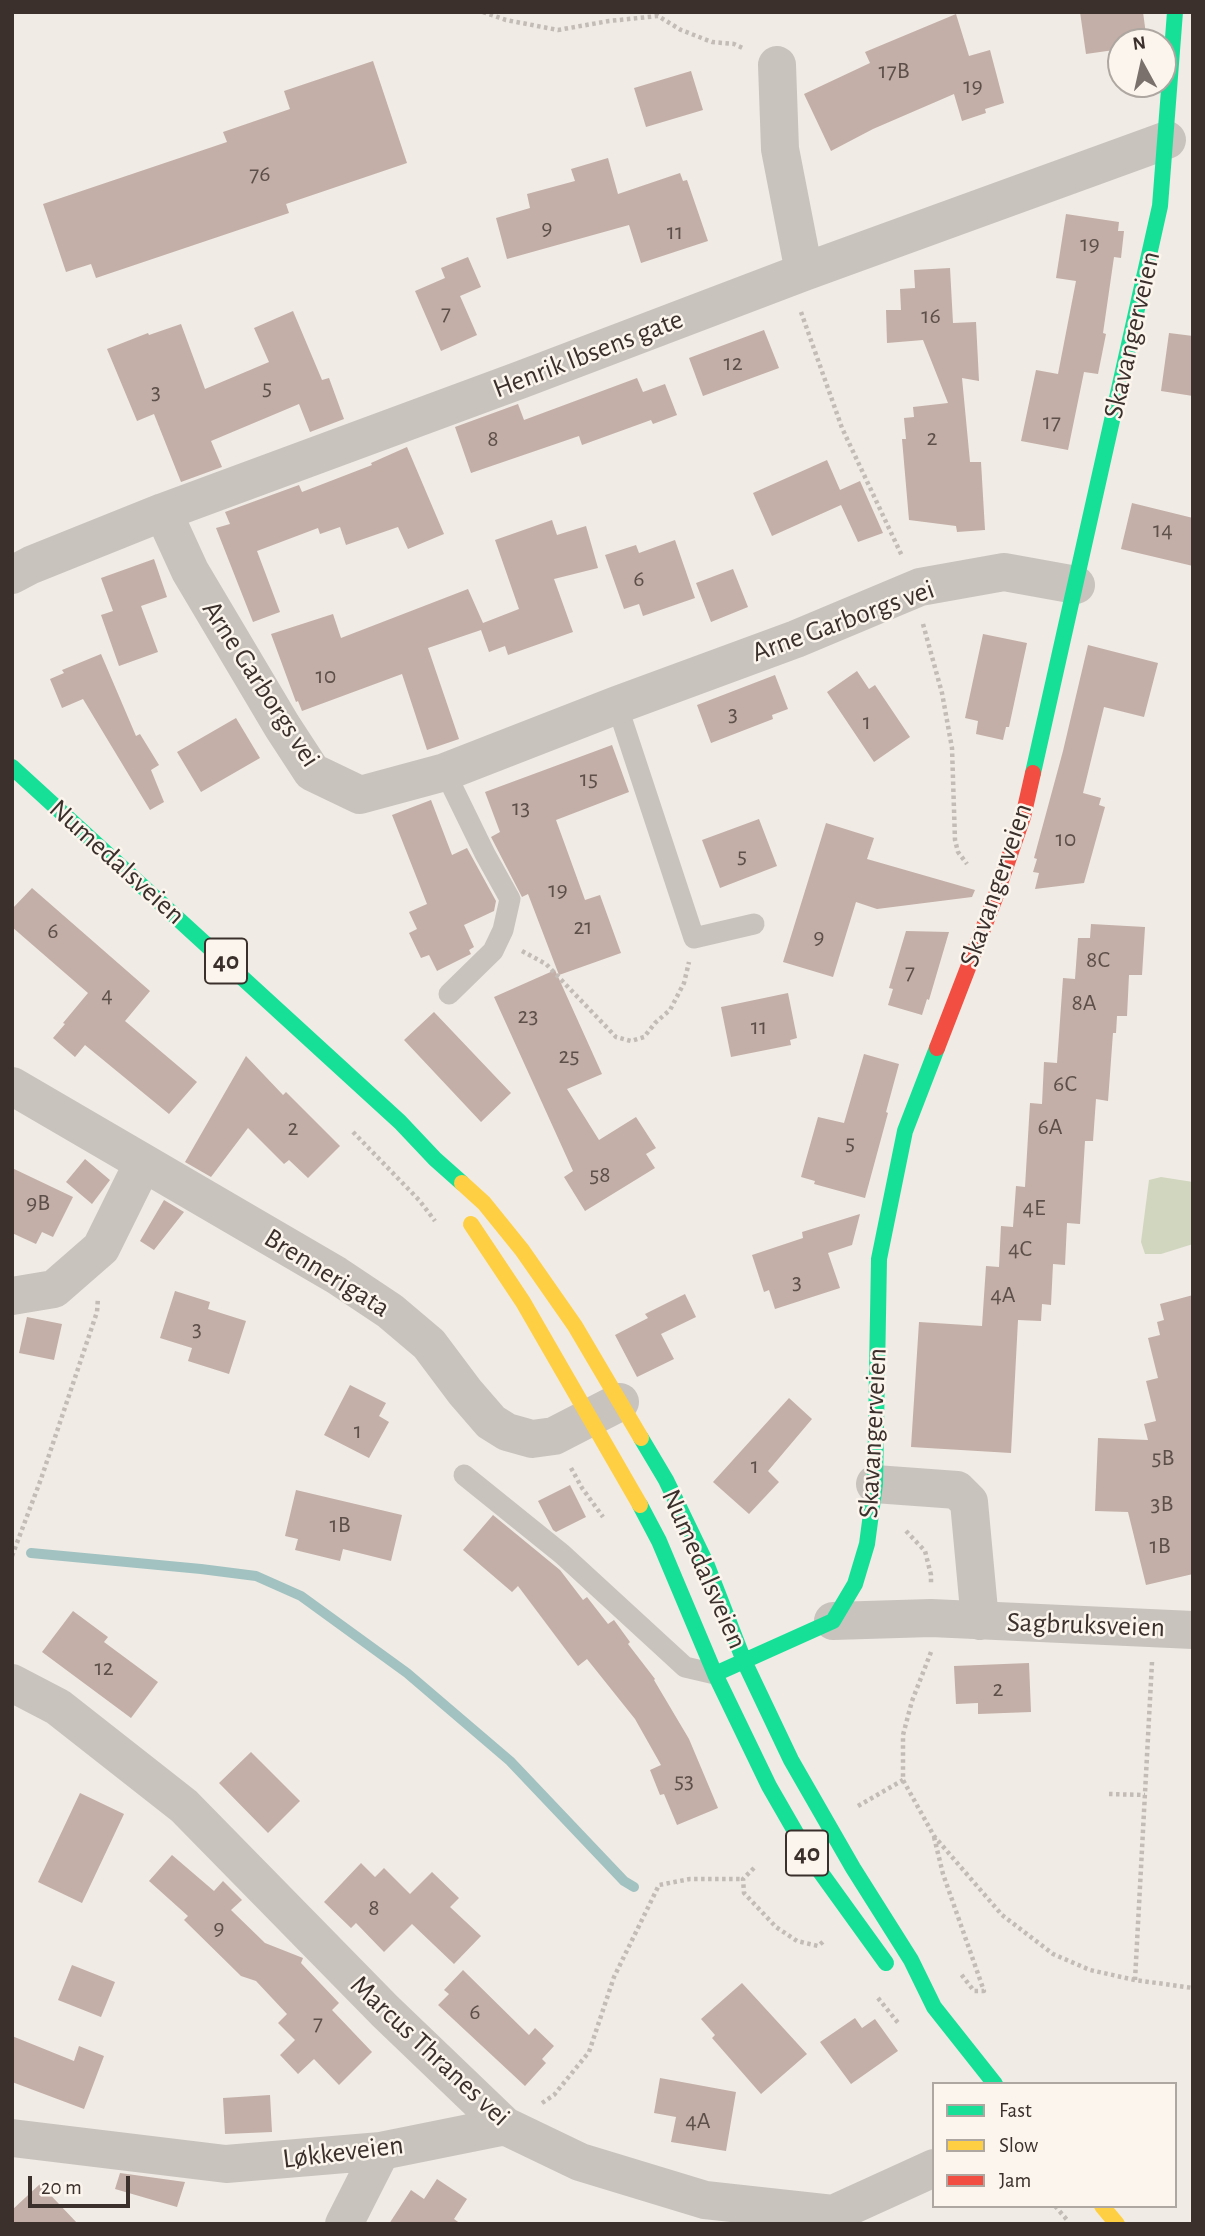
<!DOCTYPE html>
<html>
<head>
<meta charset="utf-8">
<style>
	body { margin:0 }
	#map { position:relative; width:1205px; height:2236px; overflow:hidden; background:#f0ebe5; font-family:"Alegreya Sans",sans-serif }
	canvas { display:block }
	.frame { position:absolute; inset:0; border:14px solid #3b302b; pointer-events:none }
	.legend { position:absolute; left:932px; top:2082px; width:245px; height:126px; box-sizing:border-box; background:#fbf5ee; border:2px solid #aea6a0; margin:0; padding:9px 12px; list-style:none; font-size:21px; color:#3b302b }
	.legend li { display:flex; align-items:center; gap:14px; height:35px }
	.legend b { width:35px; border:2px solid #aea6a0 }
	.north { position:absolute; left:1107px; top:28px; width:70px; height:70px; box-sizing:border-box; background:#fbf5ee; border:2px solid #aea6a0; border-radius:50%; rotate:352deg; font-size:19px; font-weight:700; line-height:28px; text-align:center; color:#3b302b }
	.north::after { content:''; display:block; margin:auto; width:24px; height:32px; background:#7a716c; clip-path:polygon(50% 0,100% 100%,50% 72%,0 100%) }
	.scale { position:absolute; left:28px; top:2176px; width:102px; height:32px; box-sizing:border-box; border:4px solid #3b302b; border-top:0; padding-left:9px; font-size:21px; line-height:24px; white-space:nowrap; color:#3b302b; -webkit-text-stroke:5px #fbf5ee; paint-order:stroke }
</style>
</head>
<body>
<div id="map">
<canvas width="1205" height="2236"></canvas>
<div class="frame"></div>
<ul class="legend">
<li><b style="height:9px;background:#16e098"></b>Fast</li>
<li><b style="height:9px;background:#ffcf43"></b>Slow</li>
<li><b style="height:9px;background:#f24e42"></b>Jam</li>
</ul>
<div class="north">N</div>
<div class="scale">20 m</div>
</div>
<script>
const c = document.querySelector('canvas').getContext('2d');
c.lineJoin = 'round';
function fillPath(path, color) {
  c.fillStyle = color;
  c.fill(path, 'evenodd');
}
function poly(rows) {
  const path = new Path2D();
  for (const r of rows) {
    path.moveTo(r[0], r[1]);
    for (let i = 2; i < r.length; i += 2) path.lineTo(r[i], r[i + 1]);
  }
  return path;
}
function trace(path, color, width, dash) {
  c.strokeStyle = color;
  c.lineWidth = width;
  c.lineCap = dash ? 'butt' : 'round';
  c.setLineDash(dash || []);
  c.stroke(path);
}
function drawText(font, color, halo, rows, align = 'center') {
  c.font = font + ' "Alegreya Sans",sans-serif';
  c.lineWidth = 5;
  c.setLineDash([]);
  c.textBaseline = 'middle';
  c.strokeStyle = halo;
  c.fillStyle = color;
  for (const [text, x, y, turn = 0] of rows) {
    c.save();
    c.translate(x, y);
    c.rotate((+turn || 0) * Math.PI / 180);
    c.textAlign = isNaN(turn) ? turn : align;
    if (halo) c.strokeText(text, 0, 0);
    c.fillText(text, 0, 0);
    c.restore();
  }
}
fillPath(poly([
	[1161,1177,1193,1182,1193,1244,1161,1254,1145,1254,1141,1242,1149,1180]
]), '#d1d6bf');
trace(poly([
	[31,1553,201,1569,256,1576,301,1596,407,1673,510,1761,624,1881,634,1887]
]), '#a1c2c1', 10);
fillPath(poly([
	[1080,12,1143,12,1147,42,1121,42,1121,49,1086,54],
	[956,14,969,56,990,50,1004,103,985,109,986,113,962,121,954,94,873,129,831,151,804,94,870,63,865,52],
	[373,61,407,163,286,204,289,213,96,278,91,264,66,272,43,204,227,142,223,132,290,109,284,91],
	[691,71,703,110,646,127,634,88],
	[608,158,618,194,680,173,683,181,687,180,708,241,641,263,629,225,507,259,496,218,530,208,527,194,575,181,571,169],
	[1066,214,1119,222,1118,231,1124,231,1121,258,1114,257,1103,333,1106,334,1098,374,1084,372,1068,450,1021,441,1036,370,1058,374,1076,281,1056,278],
	[468,257,481,287,460,296,477,335,441,351,415,291,445,278,441,268],
	[950,268,953,323,976,322,979,381,962,378,970,462,981,462,985,530,957,532,956,526,909,520,902,439,906,439,904,418,914,417,913,407,948,403,923,340,887,343,886,310,901,310,900,289,915,288,914,270],
	[293,311,322,380,329,378,344,419,310,432,299,404,211,441,222,467,181,482,154,414,137,421,107,349,148,333,149,335,181,324,205,389,269,362,254,328],
	[764,330,779,368,703,396,689,358],
	[1169,333,1193,336,1193,396,1161,391],
	[637,378,643,392,665,384,677,415,653,424,651,420,582,445,579,436,471,473,455,427,518,404,524,420],
	[407,447,444,534,408,549,398,527,346,545,340,527,320,534,318,528,257,551,280,612,253,622,216,528,230,524,225,512,299,485,302,492,372,465,371,463],
	[827,460,840,490,860,481,883,533,858,542,841,505,772,536,753,493],
	[1132,503,1193,518,1193,566,1121,549],
	[552,520,557,535,586,526,598,568,554,579,573,632,508,655,505,646,489,652,481,630,428,648,459,739,427,750,402,674,302,711,298,701,296,702,271,634,333,614,341,638,468,589,483,623,519,609,495,540],
	[675,540,695,598,643,616,639,604,624,609,605,555,636,545,639,553],
	[154,559,167,597,141,606,158,652,119,666,101,615,113,611,101,578],
	[733,569,748,607,711,622,696,583],
	[983,634,1027,643,1009,727,1006,727,1003,740,976,734,978,721,965,718],
	[1088,645,1158,663,1144,717,1104,707,1083,793,1101,798,1099,805,1105,807,1084,883,1035,889,1039,873,1033,872,1037,859,1034,858,1063,751],
	[101,654,136,736,140,734,159,765,151,770,164,802,150,810,83,699,62,708,50,679,64,673,62,670],
	[857,671,869,689,875,685,910,737,874,762,827,692],
	[775,675,788,709,772,715,773,719,711,743,697,705],
	[236,718,260,758,201,792,177,752],
	[612,745,629,792,556,820,585,900,600,895,621,953,559,975,528,894,522,897,491,837,500,832,485,792],
	[431,800,452,855,467,848,496,901,494,911,464,925,474,947,469,950,471,954,437,971,429,955,421,958,409,933,417,929,409,912,427,904,392,815],
	[759,819,777,866,720,888,702,840],
	[826,823,874,838,867,859,975,890,972,897,877,909,856,902,833,977,783,962],
	[32,888,150,991,125,1021,197,1082,169,1114,85,1045,75,1057,53,1038,65,1024,63,1023,88,993,12,927,12,909],
	[1091,924,1145,927,1142,975,1129,975,1127,1016,1117,1016,1116,1033,1113,1033,1108,1101,1096,1099,1093,1141,1085,1141,1080,1224,1067,1223,1065,1265,1053,1264,1051,1305,1042,1304,1041,1321,1018,1320,1011,1453,911,1447,919,1322,982,1326,986,1266,999,1267,1001,1226,1013,1227,1016,1186,1025,1187,1030,1103,1042,1104,1044,1062,1057,1063,1063,978,1075,979,1078,938,1090,938],
	[906,931,949,932,929,1000,927,999,922,1015,888,1005,893,989,889,988],
	[555,970,602,1074,567,1089,599,1140,636,1117,656,1148,646,1154,655,1168,585,1211,564,1177,573,1171,494,997],
	[788,993,797,1038,790,1040,791,1045,731,1057,721,1007],
	[434,1012,511,1093,481,1122,404,1040],
	[864,1054,899,1064,886,1112,888,1113,865,1198,814,1184,815,1181,801,1177,818,1117,844,1123],
	[246,1056,283,1095,286,1092,340,1146,308,1178,289,1160,284,1164,248,1128,211,1177,185,1162],
	[85,1159,110,1180,92,1204,66,1182],
	[12,1168,73,1197,53,1237,42,1232,36,1244,12,1233],
	[164,1200,184,1212,154,1250,140,1241],
	[860,1214,852,1245,828,1253,840,1288,775,1309,769,1290,764,1292,752,1255,803,1238,802,1232],
	[175,1291,210,1302,208,1309,246,1321,229,1374,188,1361,192,1348,160,1338],
	[685,1294,696,1317,661,1334,674,1359,637,1377,615,1335,648,1318,645,1314],
	[1193,1295,1193,1574,1146,1585,1128,1512,1095,1511,1098,1438,1148,1440,1144,1424,1156,1421,1146,1381,1158,1378,1148,1338,1160,1335,1157,1322,1164,1320,1160,1304],
	[27,1317,62,1324,54,1360,19,1353],
	[350,1385,386,1403,379,1416,389,1422,369,1458,324,1435],
	[789,1398,812,1419,768,1471,779,1482,749,1514,713,1482],
	[570,1485,586,1517,556,1532,553,1530,538,1501],
	[296,1490,402,1515,391,1561,343,1549,340,1561,295,1550,298,1539,285,1536],
	[493,1515,560,1570,583,1600,587,1597,608,1624,614,1620,630,1642,628,1644,655,1679,654,1680,689,1739,718,1808,677,1825,664,1794,660,1795,650,1770,661,1765,635,1719,587,1659,578,1666,518,1586,512,1592,463,1550],
	[73,1611,108,1637,104,1642,158,1682,131,1718,42,1652],
	[1029,1663,1031,1712,978,1714,978,1703,956,1704,954,1666],
	[251,1752,300,1801,268,1833,219,1783],
	[80,1793,124,1814,82,1903,38,1882],
	[172,1855,214,1891,223,1881,242,1900,231,1910,265,1943,303,1958,301,1963,339,2003,332,2010,372,2052,339,2085,314,2059,298,2074,280,2055,295,2040,278,2023,287,2014,256,1981,241,1976,184,1920,188,1916,149,1881],
	[361,1863,375,1877,384,1868,410,1894,432,1872,459,1898,450,1907,481,1936,454,1964,412,1924,384,1952,356,1923,351,1928,324,1902],
	[72,1965,115,1982,101,2017,58,2000],
	[463,1970,529,2035,535,2028,554,2046,542,2059,546,2063,525,2086,438,2005,449,1994,444,1990],
	[742,1983,807,2054,761,2094,712,2038,715,2035,701,2019],
	[855,2018,862,2028,875,2019,898,2051,851,2084,820,2042],
	[12,2036,74,2061,79,2046,104,2056,84,2109,12,2082],
	[660,2078,736,2092,726,2151,671,2142,676,2117,654,2113],
	[270,2095,272,2132,225,2134,223,2098],
	[120,2173,185,2182,177,2207,115,2189],
	[437,2179,467,2199,454,2219,461,2224,389,2224,411,2190,424,2199],
	[40,2184,78,2224,12,2224,12,2210]
]), '#c3afa7');
trace(poly([
	[483,12,506,20,558,30,609,21,658,16,681,30,712,42,734,44,745,49],
	[801,312,842,428,902,556],
	[923,624,942,693,952,748,955,840,958,852,967,864],
	[522,951,546,964,616,1037,631,1041,644,1037,655,1023,670,1010,684,983,689,962],
	[353,1132,419,1200,435,1221],
	[571,1468,582,1488,603,1517],
	[906,1531,925,1551,931,1575,931,1584],
	[12,1556,41,1479,97,1312,98,1298],
	[931,1652,912,1701,903,1735,903,1780,934,1836,1002,1915,1053,1954,1090,1970,1135,1980,1193,1988],
	[1109,1794,1145,1795],
	[858,1806,903,1780],
	[934,1837,943,1874,984,1991,974,1991,961,1974],
	[754,1868,743,1879,744,1893,776,1927,797,1941,818,1946,825,1940],
	[1135,1980,1152,1662],
	[878,1998,899,2024],
	[542,2103,554,2095,589,2052,614,1977,659,1885,690,1879,743,1879],
	[1055,2206,1068,2221]
]), '#c2bbb6', 4.5, [3.5, 3.5]);
trace(poly([
	[617,705,694,938,754,924],
	[445,772,485,854,510,899,503,930,493,951,449,994],
	[464,1475,562,1554,685,1667,715,1674]
]), '#c9c3be', 21);
trace(poly([
	[777,65,780,149,804,272],
	[163,512,190,571,282,726,312,772,360,795,445,772,617,705,796,639,920,587,1004,572,1076,585],
	[12,575,31,565,163,512,520,380,804,272,1167,140],
	[12,1086,336,1275,390,1311,429,1344,465,1392,491,1422,507,1432,532,1439,554,1436,620,1402],
	[12,1296,54,1289,101,1248,143,1163],
	[875,1484,957,1490,969,1502,980,1621],
	[833,1621,931,1618,1193,1630],
	[12,1683,58,1707,184,1806,385,2011,505,2126,580,2162,705,2200,833,2214,934,2168],
	[12,2138,226,2164,381,2151,505,2126],
	[344,2224,381,2151]
]), '#c9c3be', 38);
trace(poly([
	[12,767,400,1122,435,1159,462,1183],
	[1033,773,1160,206,1175,12],
	[641,1438,666,1480,706,1563,744,1661,791,1760,853,1868,911,1960,934,2007,995,2084],
	[640,1505,659,1541,715,1674,769,1786,811,1859,886,1963],
	[715,1674,833,1621,855,1584,867,1544,875,1484,879,1259,905,1131,937,1048]
]), '#16e098', 16);
trace(poly([
	[462,1183,484,1203,522,1250,575,1326,641,1438],
	[471,1224,523,1302,640,1505],
	[1102,2206,1117,2224]
]), '#ffcf43', 16);
trace(poly([
	[937,1048,995,898,1023,817,1033,773]
]), '#f24e42', 16);
drawText('24px', '#5d504a', null, [
	["17B",894,71],
	["19",973,86],
	["76",260,174],
	["9",547,228],
	["11",675,232],
	["19",1090,244],
	["7",446,313],
	["16",931,316],
	["12",733,363],
	["5",267,388],
	["3",156,392],
	["17",1052,422],
	["2",932,438],
	["8",493,439],
	["14",1163,530],
	["6",639,579],
	["10",326,676],
	["3",733,714],
	["1",867,722],
	["15",589,779],
	["13",521,808],
	["10",1066,839],
	["5",742,856],
	["19",558,890],
	["21",583,927],
	["6",53,931],
	["9",819,937],
	["8C",1098,960],
	["7",910,972],
	["4",107,995],
	["8A",1084,1003],
	["23",528,1016],
	["11",759,1027],
	["25",569,1056],
	["6C",1065,1084],
	["6A",1050,1127],
	["2",293,1128],
	["5",850,1143],
	["58",600,1175],
	["9B",38,1203],
	["4E",1034,1208],
	["4C",1020,1249],
	["3",797,1282],
	["4A",1003,1295],
	["3",197,1329],
	["1",358,1431],
	["5B",1163,1458],
	["1",755,1466],
	["3B",1162,1504],
	["1B",340,1525],
	["1B",1160,1546],
	["12",104,1668],
	["2",998,1689],
	["53",684,1781],
	["8",374,1908],
	["9",219,1928],
	["6",475,2012],
	["7",318,2023],
	["4A",698,2121]
]);
for (const [x, y, w] of [
	[226,961,42],
	[807,1853,42]
]) {
  const box = new Path2D();
  box.roundRect(x - w / 2, y - 22.5, w, 45, 5);
  c.fillStyle = '#fbf5ee';
  c.fill(box);
  trace(box, '#3b302b', 2);
}
drawText('bold 26px', '#3b302b', null, [
	["40",226,961],
	["40",807,1853]
]);
drawText('28px', '#3b302b', '#fbf5ee', [
	["Skavangerveien",1132,335,-77],
	["Henrik Ibsens gate",588,354,-21],
	["Arne Garborgs vei",843,621,-20],
	["Arne Garborgs vei",261,684,57],
	["Numedalsveien",117,862,42],
	["Skavangerveien",996,885,-71],
	["Brennerigata",327,1273,32],
	["Skavangerveien",873,1433,-87],
	["Numedalsveien",704,1569,66],
	["Sagbruksveien",1086,1625,2],
	["Marcus Thranes vei",430,2051,43],
	["Løkkeveien",343,2152,-7]
]);
</script>
</body>
</html>
